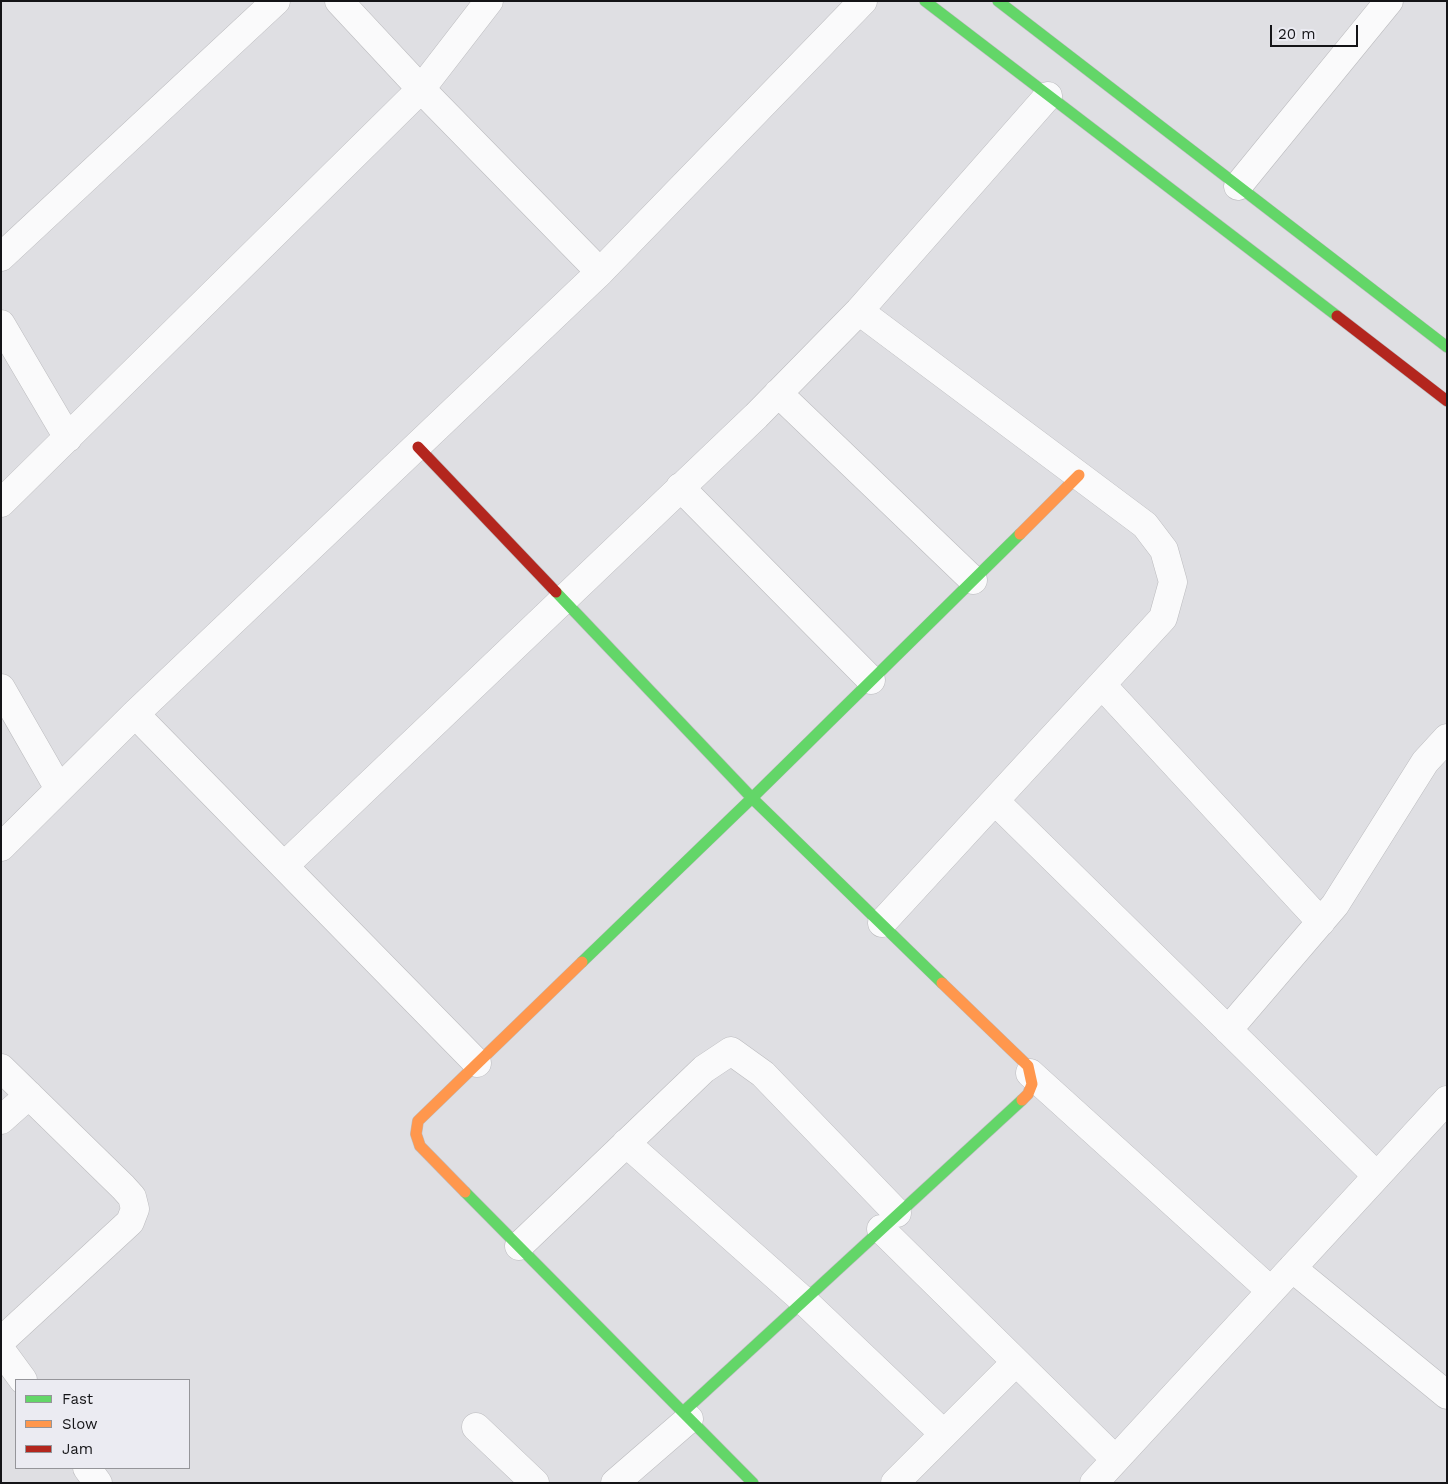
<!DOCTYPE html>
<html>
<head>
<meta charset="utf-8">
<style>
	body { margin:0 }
	#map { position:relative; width:1448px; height:1484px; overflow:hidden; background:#dfdfe3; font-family:"Work Sans",sans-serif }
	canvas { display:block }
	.frame { position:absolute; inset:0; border:2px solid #141417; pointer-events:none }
	.legend { position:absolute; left:15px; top:1379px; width:175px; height:90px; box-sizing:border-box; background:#ebebf2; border:1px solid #95959a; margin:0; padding:6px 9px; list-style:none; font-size:15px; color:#141417 }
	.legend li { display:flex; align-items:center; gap:10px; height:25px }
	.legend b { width:25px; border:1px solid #95959a }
	.scale { position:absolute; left:1270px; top:25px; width:88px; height:22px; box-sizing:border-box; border:2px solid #141417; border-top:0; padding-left:6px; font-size:15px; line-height:18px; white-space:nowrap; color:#141417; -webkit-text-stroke:4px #ebebf2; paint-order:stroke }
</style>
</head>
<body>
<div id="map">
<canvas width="1448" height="1484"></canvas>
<div class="frame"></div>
<ul class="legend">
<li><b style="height:6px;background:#63d668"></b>Fast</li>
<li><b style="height:6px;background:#ff974d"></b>Slow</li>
<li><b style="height:6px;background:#b3261e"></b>Jam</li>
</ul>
<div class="scale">20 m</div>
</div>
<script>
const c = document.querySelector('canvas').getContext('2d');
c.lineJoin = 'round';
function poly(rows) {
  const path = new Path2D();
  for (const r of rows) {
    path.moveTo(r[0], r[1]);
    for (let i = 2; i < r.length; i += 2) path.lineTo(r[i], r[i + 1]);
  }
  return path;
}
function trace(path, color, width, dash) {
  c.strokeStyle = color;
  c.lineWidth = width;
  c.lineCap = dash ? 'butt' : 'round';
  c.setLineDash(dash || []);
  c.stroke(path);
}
const street = poly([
	[339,1,421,89,600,272],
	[1238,186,1389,1],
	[1,257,276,1],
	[859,311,1145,525,1164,550,1173,582,1163,618,882,923],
	[1,324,68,438],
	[778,393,973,580],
	[680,487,871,680],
	[1,503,421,89,489,1],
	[1102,685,1321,922],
	[1,688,59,789],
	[135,714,477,1063],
	[995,801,1377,1176],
	[1,847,135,714,600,272,863,1],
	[284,866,756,416,859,311,1048,96],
	[1228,1030,1335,905,1425,762,1447,738],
	[1,1068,123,1187,132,1197,135,1209,130,1222,1,1341],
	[1030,1073,1271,1291],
	[1,1120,29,1095],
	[626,1143,803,1300,944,1434],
	[881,1229,1115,1459],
	[519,1246,704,1069,731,1051,763,1074,897,1213],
	[1292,1268,1447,1395],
	[1,1350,23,1380],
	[476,1427,535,1483],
	[87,1468,98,1483],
	[615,1483,689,1419],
	[895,1483,1016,1362],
	[1094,1483,1447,1100]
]);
const fast = poly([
	[925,1,1337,316],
	[998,1,1447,347],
	[556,592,752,798,942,983],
	[582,962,752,798,1020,534],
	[465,1192,753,1483],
	[683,1412,1022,1100]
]);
const slow = poly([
	[1020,534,1079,475],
	[942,983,1028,1066,1032,1084,1028,1094,1022,1100],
	[465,1192,420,1146,416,1134,418,1121,582,962]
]);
const jam = poly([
	[1337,316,1447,401],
	[418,447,556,592]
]);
trace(street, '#bbbbbe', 29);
trace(fast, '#bbbbbe', 12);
trace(slow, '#bbbbbe', 12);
trace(jam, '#bbbbbe', 12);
trace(street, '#fafafb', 28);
trace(fast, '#63d668', 11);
trace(slow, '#ff974d', 11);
trace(jam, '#b3261e', 11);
</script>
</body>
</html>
